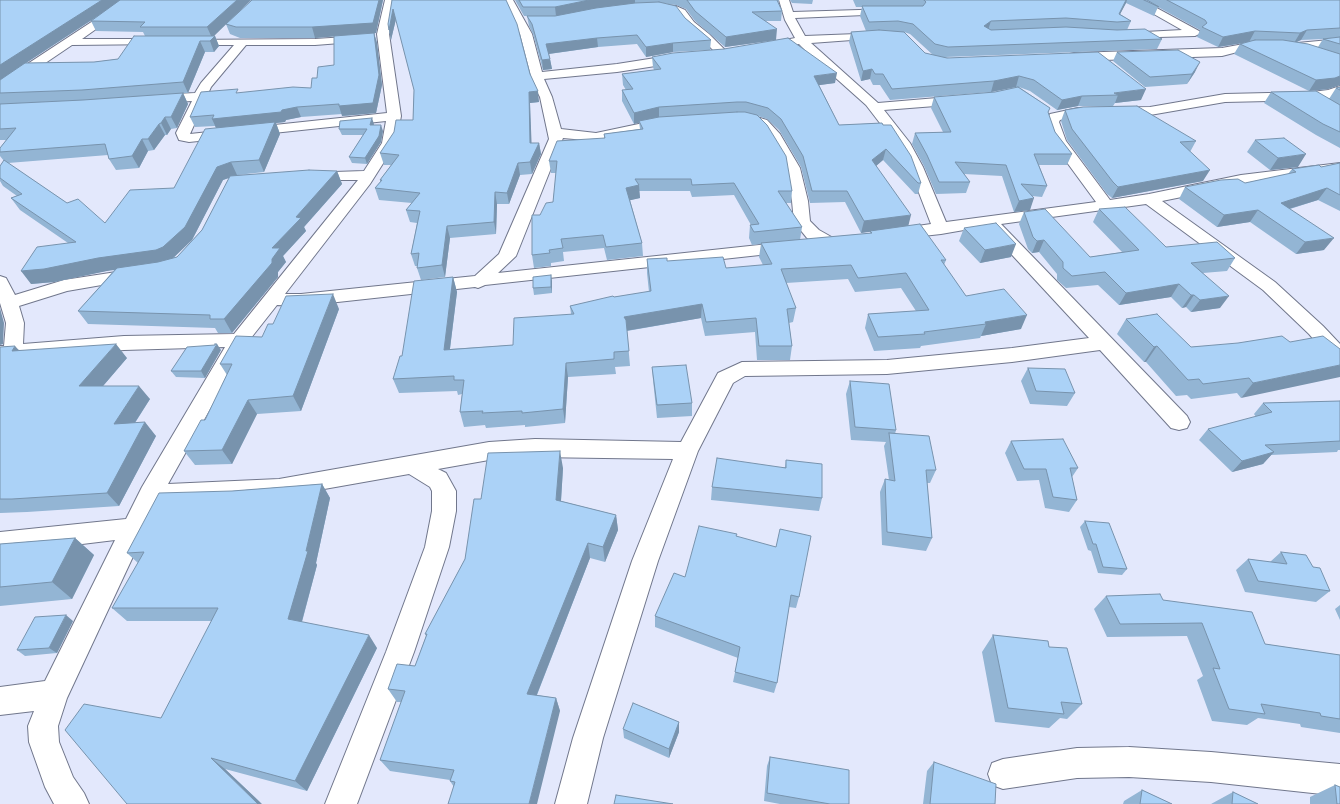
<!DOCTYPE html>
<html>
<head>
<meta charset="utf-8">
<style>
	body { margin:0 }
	canvas { display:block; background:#e3e8fc }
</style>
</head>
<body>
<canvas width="1340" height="804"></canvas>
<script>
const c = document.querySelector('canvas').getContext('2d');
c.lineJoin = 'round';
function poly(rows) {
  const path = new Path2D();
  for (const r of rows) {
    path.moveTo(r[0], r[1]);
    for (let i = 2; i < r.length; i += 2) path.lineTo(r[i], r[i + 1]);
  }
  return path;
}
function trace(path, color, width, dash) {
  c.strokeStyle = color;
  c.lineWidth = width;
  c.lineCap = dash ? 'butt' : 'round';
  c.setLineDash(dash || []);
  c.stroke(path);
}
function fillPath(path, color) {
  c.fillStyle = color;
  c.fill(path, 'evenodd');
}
const street = poly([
	[125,0,137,0,82,39,158,39,162,40,164,42,162,44,72,45,4,91,0,92,0,82,125,0],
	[385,0,395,0,389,34,401,116,396,143,370,184,285,294,301,294,475,276,499,254,549,139,540,97,533,84,520,34,503,0,513,0,532,34,542,72,617,64,681,54,685,55,687,58,685,61,681,62,617,72,544,79,552,97,561,129,596,133,667,118,672,119,674,122,672,125,611,139,596,141,563,138,516,256,498,273,787,242,793,243,795,247,793,251,787,252,485,285,478,288,475,287,301,306,277,305,247,343,168,484,279,479,489,442,535,439,681,442,718,373,742,362,887,360,1012,348,1089,338,989,230,987,226,941,234,896,239,890,238,888,234,890,230,931,224,909,167,896,144,866,105,810,55,799,44,765,50,761,49,759,47,761,45,795,38,785,20,779,0,789,0,793,12,892,9,893,11,892,13,888,14,795,18,805,36,883,33,885,35,879,38,811,43,878,103,961,96,966,97,967,100,966,103,961,104,884,110,910,143,923,167,946,222,1096,202,1052,142,1045,122,1050,114,1078,108,1150,107,1225,94,1312,92,1328,90,1340,86,1340,95,1330,98,1312,100,1225,102,1150,115,1078,116,1060,120,1059,122,1066,141,1110,200,1149,194,1241,175,1340,163,1340,171,1241,185,1162,201,1275,282,1323,326,1340,344,1340,364,1333,362,1309,334,1263,290,1146,204,1001,224,1187,416,1190,422,1187,428,1179,430,1171,428,1100,350,1012,362,887,374,745,376,733,383,698,451,658,561,603,738,587,804,555,804,573,738,632,561,673,459,535,457,489,460,438,469,446,473,456,491,456,511,449,547,414,652,357,804,325,804,386,652,425,547,432,511,432,491,430,487,409,474,279,497,158,503,67,698,58,726,59,742,73,777,84,793,89,804,54,804,45,787,29,742,28,726,34,711,0,715,0,687,45,681,115,540,0,554,0,532,126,519,142,487,225,347,124,350,0,360,0,346,4,346,6,323,0,303,0,276,6,278,15,295,64,280,136,269,142,270,145,274,142,278,67,291,19,306,24,323,23,344,124,336,234,334,358,180,310,180,305,179,303,176,305,173,364,171,382,143,386,121,189,142,179,140,176,133,192,101,156,103,151,102,150,99,151,96,156,95,195,93,201,83,234,45,190,45,186,44,184,42,186,40,315,39,362,36,366,37,368,39,366,41,315,45,246,45,211,87,190,134,387,113,377,34,385,0],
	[1129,0,1142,0,1199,31,1201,33,1195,36,1122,38,1120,36,1122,34,1126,33,1182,30,1129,0],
	[654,4,676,6,685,10,694,22,709,34,729,54,727,56,719,56,701,38,686,26,677,14,673,12,650,9,649,7,654,4],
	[1340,39,1340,45,1287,50,1283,49,1281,47,1283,45,1287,44,1340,39],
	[1249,43,1264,43,1268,44,1270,46,1268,48,1264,49,1249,49,1222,56,1074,61,1070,60,1068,57,1070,54,1074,53,1222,48,1249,43],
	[746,114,767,120,780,134,800,168,808,201,810,221,819,230,835,239,837,243,835,247,829,248,823,247,807,238,794,222,792,201,786,168,767,136,757,126,741,121,739,118,741,115,746,114],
	[1129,747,1211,752,1340,764,1340,796,1211,782,1129,777,1077,778,1003,789,992,785,988,774,992,763,1003,759,1077,748,1129,747]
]);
trace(street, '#71778c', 2);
fillPath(street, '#fff');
fillPath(poly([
	[0,0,251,0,213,36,215,36,219,46,214,52,205,52,188,93,183,93,188,104,177,128,171,129,167,135,165,135,154,150,148,151,139,168,116,170,109,159,108,155,8,163,67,203,105,223,174,188,216,128,215,126,195,127,190,117,240,93,311,88,317,78,334,65,334,36,315,38,240,38,230,34,226,24,252,0,383,0,376,33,337,36,374,33,377,43,382,85,376,113,342,116,342,114,301,117,286,120,285,122,276,123,280,134,264,172,237,175,235,175,337,171,342,184,304,227,306,231,283,256,286,262,278,272,278,277,232,333,218,333,215,328,88,324,78,311,115,269,54,282,31,284,68,243,20,210,11,198,17,196,3,186,0,181,0,166,4,161,0,156,0,148,6,140,0,140],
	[92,20,91,21,96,31,143,32,145,36,118,59,94,62,26,63],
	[229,178,202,230,177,257,173,258,192,240,223,180],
	[392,0,530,74,539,102,530,103,531,143,539,143,541,154,532,174,520,175,509,204,497,204,496,234,450,238,445,277,421,280,417,268,417,266,415,266,411,254,417,223,410,222,406,210,412,203,379,200,375,188,380,182,380,180,391,165,384,165,380,153,413,120,414,90,396,19,391,40,389,30],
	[515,0,779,0,778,3,782,11,781,21,766,21,776,40,725,47,695,21,686,9,676,5,661,3,685,18,711,40,710,50,673,52,646,57,637,44,598,47,549,54,552,69,543,70,533,34,529,26,527,16,524,16],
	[790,0,813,0,812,4,792,3],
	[853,0,1340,0,1340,85,1328,89,1309,91,1234,54,1240,44,1250,42,1218,47,1197,37,1200,30,1158,7,1154,16,1126,3,1120,14,1131,21,1127,30,1162,39,1157,49,945,57,1141,100,1115,103,1113,106,1078,106,1057,110,1030,91,1019,87,1050,108,1048,113,1055,132,1072,154,1067,165,1039,165,1047,186,1042,197,1032,196,1030,210,1014,212,1002,176,964,174,970,182,966,193,936,194,924,166,912,144,915,133,943,132,931,108,934,97,995,92,1018,87,1016,87,991,92,890,100,880,85,873,85,870,79,861,81,849,42,851,32,866,31,860,16,862,7,856,7],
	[904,32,910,34,933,55,925,53],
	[1323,39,1318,47,1297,42,1301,40],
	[1117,52,1195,72,1187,84,1145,87,1113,61],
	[652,57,835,83,819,85,839,125,882,123,921,183,918,194,915,194,883,160,876,166,908,226,946,260,944,265,966,296,1021,329,981,336,980,338,921,346,920,348,874,351,865,328,868,314,916,311,901,288,855,292,848,279,786,283,796,308,793,322,789,323,792,346,790,360,757,360,755,332,705,336,701,318,627,331,630,366,615,367,616,374,568,377,565,423,525,427,525,425,486,428,485,425,464,427,460,412,462,394,458,395,457,391,399,393,393,379,402,356,453,277,457,292,450,349,513,345,571,314,570,306,614,297,649,292,647,273,647,259,726,268,763,265,759,257,761,244,752,245,749,238,750,225,751,225,734,195,692,197,690,191,639,191,640,198,630,200,642,243,643,256,607,260,604,248,563,252,564,261,551,263,551,266,534,268,532,255,540,215,553,202,556,173,551,173,549,161,604,138,604,134,640,129,639,122,634,124,622,101,622,90,626,90,623,85,622,74,654,70,653,67],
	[758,116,767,119,779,130,801,167,810,203,845,202,861,233,870,231,870,233,800,240,802,227,786,203,791,203,792,191],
	[1340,87,1340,148,1316,135,1264,103,1271,92,1329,99,1336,88],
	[1065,110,1196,141,1190,152,1203,181,1112,198,1107,194,1067,140,1061,121],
	[374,124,373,125,383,131,381,142,367,164,352,163,349,157,363,135,342,135,339,129],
	[1255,140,1298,167,1270,170,1247,152],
	[1340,163,1340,211,1318,200,1290,209,1324,250,1296,254,1250,222,1217,227,1179,199,1185,187,1245,183,1288,174,1292,169,1321,167],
	[1099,209,1166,247,1235,258,1227,271,1203,273,1220,308,1191,312,1186,307,1182,308,1171,297,1119,305,1098,285,1066,288,1057,280,1057,274,1039,252,1032,253,1028,249,1019,224,1024,212,1090,257,1122,252,1093,222],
	[964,228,1011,257,980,263,959,241],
	[552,281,552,293,534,295,533,288],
	[339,309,301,411,257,414,232,464,195,465,184,451,205,420,227,375,220,364,262,337,273,324],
	[1126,319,1191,347,1290,342,1241,398,1237,393,1191,399,1187,395,1176,396,1146,362,1144,362,1117,334],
	[0,347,20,350,127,358,103,386,150,399,135,423,156,436,119,506,27,512,0,513],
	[221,350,205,378,176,377,171,371],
	[652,367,692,403,692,416,657,418,653,380],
	[1028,368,1075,393,1067,406,1030,404,1021,381],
	[850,381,896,430,895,434,936,470,930,483,927,483,932,538,926,551,882,545,880,492,885,479,889,480,884,446,886,442,851,440,846,394],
	[1340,401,1340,450,1338,450,1337,452,1271,455,1263,464,1232,472,1199,440,1208,429,1256,417,1254,414,1263,403],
	[1011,441,1078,468,1072,477,1077,500,1069,512,1045,508,1039,480,1017,481,1005,453],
	[786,460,822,498,819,511,711,500,712,487,785,467],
	[563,468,561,501,616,515,618,530,605,562,590,558,537,695,556,698,560,711,454,787,450,781,450,780,390,771,380,760,401,702,397,702,388,689,415,666,426,636,425,634,465,559,481,499],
	[322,484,330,498,316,563,317,565,302,622,377,648,307,791,225,769,262,804,161,718,212,621,127,621,112,608,138,563,127,553,232,491],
	[1085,521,1127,569,1122,575,1098,573,1091,551,1088,550,1080,527],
	[737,536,799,597,796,608,789,607,777,683,774,693,733,682,738,658,655,627,655,616,685,577],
	[75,538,94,555,72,599,0,606,0,544],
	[1281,552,1313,567,1330,591,1316,602,1245,592,1236,570,1248,559,1270,562],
	[1106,596,1163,600,1265,644,1340,655,1340,733,1301,727,1300,724,1258,718,1247,725,1212,721,1197,680,1203,676,1187,636,1107,637,1094,609],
	[1340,605,1340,620,1335,609],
	[73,621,57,653,25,656,17,650],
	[993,635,1082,704,1067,719,1060,718,1049,728,995,722,982,652],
	[679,722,679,732,669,758,624,738,623,729],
	[770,757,849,804,780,804,764,801,767,766],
	[934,762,995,804,923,804,927,771],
	[1335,785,1340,804,1310,804,1310,797],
	[1142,790,1172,804,1123,804,1124,801],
	[1233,792,1258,804,1211,804]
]), '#93b5d4');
fillPath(poly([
	[102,0,122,0,0,80,0,65],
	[237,0,251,0,212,38,207,27],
	[379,0,383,0,376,33,315,38,312,27],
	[589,0,635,0,635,4,556,16,555,7],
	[1126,0,1127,0,1126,3,1116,22,1119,14],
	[393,9,396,19,391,40,389,30],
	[991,21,988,30,984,26],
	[777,29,776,40,725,47,726,37],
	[1307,30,1301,40,1294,43,1300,33],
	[1255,31,1249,42,1218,47,1223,37],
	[374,33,377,43,382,85,376,113,342,116,339,106],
	[215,36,219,46,214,52,210,41],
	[597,38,598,47,548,54,546,44],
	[200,41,205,52,188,93,183,82],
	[673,43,673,52,646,57,646,47],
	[550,59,552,69,543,70,542,60],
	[1200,62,1195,72,1187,84,1192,74],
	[872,69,870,79,861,81,863,71],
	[837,73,835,83,813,86,814,76],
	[1019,76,1016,87,991,92,994,81],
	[1340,76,1340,85,1328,89,1309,91,1316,80],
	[1146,89,1141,100,1115,103,1118,95,1114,93],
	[538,91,539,102,530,103,532,154,530,143,529,92],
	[183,93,188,104,177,128,171,117],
	[1082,96,1078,106,1057,110,1062,100],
	[297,107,301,117,286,120,285,122,276,123,280,134,264,172,259,160,217,130,212,119],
	[659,107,659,118,634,124,634,113],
	[165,117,171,129,167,135,161,123],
	[372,118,374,124,372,131,370,125],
	[159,124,165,135,154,150,148,139],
	[381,125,383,131,381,142,367,164,365,158],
	[142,139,148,151,139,168,132,156],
	[539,143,541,154,532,174,530,162],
	[886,149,883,160,869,172,872,160],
	[1306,154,1298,167,1270,170,1278,158],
	[231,162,237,175,223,180,192,240,171,260,164,263,107,271,54,282,31,284,21,271,217,167],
	[518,163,520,175,509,204,507,193],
	[1210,170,1203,181,1112,198,1118,187],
	[337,171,342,184,304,227,306,231,283,256,286,262,278,272,278,277,232,333,224,319,272,248,296,217],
	[639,185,640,198,627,201,626,188],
	[1327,188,1318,200,1272,214,1281,203],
	[495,192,497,204,496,234,494,222],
	[1034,198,1030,210,1014,212,1019,201],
	[1258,210,1250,222,1217,227,1224,215],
	[911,215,908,227,861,233,864,221],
	[447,226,450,238,445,277,442,265],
	[1334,238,1324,250,1296,254,1305,242],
	[1044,240,1039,252,1032,253,1037,241],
	[1016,244,1011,257,980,263,985,250],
	[551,275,552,281,552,293,551,287],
	[453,277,457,292,448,364,444,350],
	[1179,284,1171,297,1119,305,1126,293],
	[333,294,339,309,301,411,293,396],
	[1191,295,1194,295,1186,307,1182,308],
	[1229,296,1220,308,1191,312,1200,300],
	[702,304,701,318,625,331,624,317],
	[0,308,4,323,3,344,0,345],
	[1027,315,1021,329,981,336,986,324,985,322],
	[116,344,127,358,91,400,79,386],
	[217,344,221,350,205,378,201,371],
	[15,346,27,359,12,351],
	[1157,346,1146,362,1144,362,1154,347],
	[566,363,568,377,565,423,563,409],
	[1340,365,1340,377,1241,398,1253,383],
	[139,386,150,399,125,438,114,424],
	[248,400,257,414,232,464,222,450],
	[145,422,156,436,119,506,107,493],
	[560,451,563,468,560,516,556,500],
	[1274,452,1263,464,1232,472,1242,461],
	[322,484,330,498,316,563,317,565,299,632,288,619,306,551],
	[616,515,618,530,605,562,603,547],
	[75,538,94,555,72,599,52,582],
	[588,543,590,558,532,707,527,694],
	[66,615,73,621,57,653,49,648],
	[369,635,377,648,307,791,295,781],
	[556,698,560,711,537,804,529,804],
	[679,722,679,732,669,758,669,749],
	[211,758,225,769,262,804,258,804]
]), '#7893ad');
const building = poly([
	[0,0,102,0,0,65,0,0],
	[120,0,237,0,207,27,140,27,145,22,91,21,120,0],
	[252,0,379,0,373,23,312,27,236,27,226,24,252,0],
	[392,0,506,0,517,24,530,74,538,91,529,92,530,143,539,143,530,162,518,163,507,193,495,192,494,222,447,226,442,265,417,268,419,253,411,254,420,211,406,210,420,193,375,188,382,180,380,180,399,155,380,153,394,132,396,120,413,120,414,90,393,9,389,30,388,24,392,0],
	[519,0,589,0,555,7,523,7,519,0],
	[687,0,777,0,782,11,752,12,777,29,726,37,695,11,687,0],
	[924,0,1126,0,1119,14,1131,21,1117,22,1066,18,991,21,984,26,991,30,1066,27,1117,30,1145,29,1162,39,948,47,935,44,913,24,898,21,869,22,862,6,923,6,926,2,924,0],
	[1144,0,1147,0,1159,7,1144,0],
	[1167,0,1340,0,1340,28,1307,30,1300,33,1255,31,1223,37,1202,27,1207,23,1205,20,1167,0],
	[659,2,676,6,685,18,711,40,673,43,646,47,637,35,597,38,546,44,550,59,542,60,532,24,527,16,555,16,596,8,635,3,659,2],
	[879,30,904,32,925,53,947,58,1098,52,1146,89,1114,93,1118,95,1082,96,1062,100,1034,80,1019,76,994,81,892,89,883,74,875,74,872,69,863,71,851,32,879,30],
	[374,33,379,75,373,103,339,106,339,104,297,107,282,110,281,112,212,119,214,115,190,117,201,92,238,89,236,93,293,87,311,88,312,78,317,78,318,67,334,65,334,36,374,33],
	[134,36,215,36,210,41,200,41,183,82,82,90,0,93,0,80,25,63,94,62,118,59,134,36],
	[1340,37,1340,44,1323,39,1340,37],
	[788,38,837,73,814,76,839,125,882,123,883,125,891,125,911,156,921,183,918,183,886,149,872,160,911,215,864,221,847,191,812,191,803,156,781,119,768,108,746,102,737,102,659,107,634,113,622,90,633,89,622,74,661,69,652,57,673,53,724,49,788,38],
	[1255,40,1283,40,1308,44,1340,54,1340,76,1335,78,1316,80,1240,44,1255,40],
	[1178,50,1200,62,1192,74,1150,77,1117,52,1178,50],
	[1018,87,1050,108,1048,112,1055,132,1072,154,1034,154,1047,186,1021,184,1034,198,1019,201,1006,165,955,162,970,182,939,182,927,155,915,133,951,132,934,97,995,92,1018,87],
	[1340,87,1340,90,1336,88,1340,87],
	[1316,91,1340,105,1340,132,1323,124,1271,92,1316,91],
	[183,93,171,117,165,117,161,123,159,124,148,139,142,139,132,156,109,159,105,144,0,152,0,148,16,128,0,129,0,104,83,100,183,93],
	[1137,106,1196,141,1180,142,1210,170,1118,187,1113,182,1072,129,1065,110,1083,107,1137,106],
	[737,112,745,112,757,115,767,125,786,156,792,191,778,191,802,227,754,232,750,225,759,224,734,183,692,185,691,179,635,179,639,185,626,188,642,243,606,247,603,235,561,239,563,248,549,250,550,253,532,255,532,215,540,215,546,203,553,202,557,161,549,161,557,141,605,138,604,134,643,129,639,121,659,117,737,112],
	[372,118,370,125,381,125,379,136,365,158,349,157,367,129,339,129,340,121,372,118],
	[275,122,259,160,231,162,217,167,185,227,163,247,156,250,98,258,44,269,21,271,37,247,76,242,11,198,22,194,0,178,0,166,4,160,67,203,78,199,105,223,130,190,174,188,205,129,275,122],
	[1284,138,1306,154,1278,158,1255,140,1284,138],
	[1340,163,1340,195,1327,188,1281,203,1334,238,1305,242,1258,210,1224,215,1185,187,1221,180,1238,179,1245,183,1296,172,1292,169,1319,165,1321,167,1340,163],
	[309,170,337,171,296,217,301,218,272,248,280,248,272,259,272,263,224,319,210,319,210,315,78,311,117,268,158,262,177,257,202,230,230,176,309,170],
	[1125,207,1166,247,1217,242,1235,258,1191,263,1229,296,1200,300,1194,295,1191,295,1179,284,1126,293,1105,272,1072,276,1063,268,1063,262,1044,240,1037,241,1033,237,1024,212,1045,209,1090,257,1139,250,1099,209,1125,207],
	[996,223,1016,244,985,250,964,228,996,223],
	[920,224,946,260,941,260,966,296,1004,289,1027,315,985,322,986,324,924,332,925,334,878,337,868,314,929,310,906,273,858,278,851,265,781,269,796,308,787,309,792,346,759,346,756,318,706,322,702,304,624,317,626,320,629,351,614,352,614,359,566,363,563,409,522,413,522,411,482,413,483,411,460,412,464,380,454,380,454,376,393,379,400,356,402,356,414,281,453,277,444,350,513,345,514,318,574,314,570,306,613,296,614,297,651,291,647,259,667,258,667,261,723,257,726,268,772,264,761,243,872,233,870,231,920,224],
	[551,275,551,287,533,288,533,277,551,275],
	[333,294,293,396,248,400,222,450,184,451,201,420,205,420,232,364,220,364,236,336,262,337,268,324,273,324,286,296,333,294],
	[1157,314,1191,347,1238,343,1282,336,1290,342,1323,336,1340,349,1340,365,1253,383,1249,378,1203,384,1199,379,1188,380,1157,346,1154,347,1126,319,1157,314],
	[116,344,79,386,139,386,114,424,145,422,107,493,12,499,0,499,0,347,15,346,12,351,116,344],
	[215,344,217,344,201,371,171,371,187,347,215,345,215,344],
	[686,365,692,403,657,405,652,367,686,365],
	[1028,368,1065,369,1075,393,1036,391,1028,368],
	[850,381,889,384,896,430,855,427,850,381],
	[1340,401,1340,441,1265,445,1274,452,1242,461,1208,429,1272,412,1263,403,1340,401],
	[889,433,929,436,936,470,926,470,932,538,887,532,885,479,895,481,889,433],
	[1063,439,1078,468,1070,468,1077,500,1053,497,1046,469,1024,469,1011,441,1063,439],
	[560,451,556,500,616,515,603,547,588,543,527,694,556,698,529,804,448,804,455,782,450,781,454,770,380,760,405,691,388,689,397,664,415,666,427,634,425,634,465,559,474,499,481,499,488,453,560,451],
	[717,458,786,468,786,460,822,464,822,498,712,487,717,458],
	[322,484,306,551,308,551,288,619,369,635,295,781,211,758,258,804,127,804,65,730,84,704,161,718,218,608,112,608,144,552,127,553,159,493,232,491,322,484],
	[1085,521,1109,523,1127,569,1103,567,1096,544,1093,544,1085,521],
	[699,526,737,534,736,536,776,547,780,529,811,536,799,597,791,595,777,683,735,672,740,647,655,616,674,573,685,577,699,526],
	[75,538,52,582,0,587,0,544,75,538],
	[1281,552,1306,555,1313,567,1320,568,1330,591,1258,581,1248,559,1287,564,1281,552],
	[1160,594,1163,600,1252,612,1265,644,1340,655,1340,719,1321,716,1320,713,1261,704,1265,714,1229,709,1213,668,1220,669,1202,623,1120,624,1106,596,1160,594],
	[66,615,49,648,17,650,35,617,66,615],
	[993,635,1048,641,1049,647,1067,648,1082,704,1061,702,1064,714,1008,708,993,635],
	[633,703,679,722,669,749,623,729,633,703],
	[770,757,849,770,849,804,830,804,767,793,770,757],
	[934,762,996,784,995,804,930,804,934,762],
	[1335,785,1340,787,1340,804,1337,804,1335,785],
	[1142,790,1172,804,1140,804,1142,790],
	[1233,792,1258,804,1232,804,1233,792],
	[616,795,673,804,614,804,616,795]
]);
fillPath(building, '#abd2f7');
trace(building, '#7893ad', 1);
</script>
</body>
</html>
